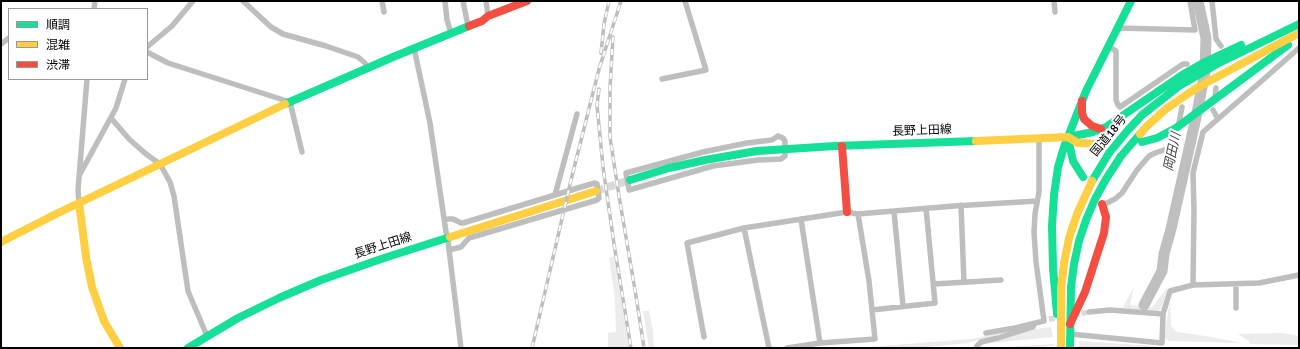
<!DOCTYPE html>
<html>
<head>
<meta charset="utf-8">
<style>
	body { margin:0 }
	#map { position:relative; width:1300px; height:349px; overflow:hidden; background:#fff; font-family:Signika,"Noto Sans JP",sans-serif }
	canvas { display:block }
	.frame { position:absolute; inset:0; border:2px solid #000; pointer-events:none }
	.legend { position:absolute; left:8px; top:8px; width:140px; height:72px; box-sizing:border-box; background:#fff; border:1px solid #999; margin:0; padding:5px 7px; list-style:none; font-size:12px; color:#000 }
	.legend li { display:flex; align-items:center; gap:8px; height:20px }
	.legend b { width:20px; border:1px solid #999 }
</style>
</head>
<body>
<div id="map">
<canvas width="1300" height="349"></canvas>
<div class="frame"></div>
<ul class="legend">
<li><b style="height:5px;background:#16e098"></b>順調</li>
<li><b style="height:5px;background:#ffcf43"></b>混雑</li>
<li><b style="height:5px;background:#f24e42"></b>渋滞</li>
</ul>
</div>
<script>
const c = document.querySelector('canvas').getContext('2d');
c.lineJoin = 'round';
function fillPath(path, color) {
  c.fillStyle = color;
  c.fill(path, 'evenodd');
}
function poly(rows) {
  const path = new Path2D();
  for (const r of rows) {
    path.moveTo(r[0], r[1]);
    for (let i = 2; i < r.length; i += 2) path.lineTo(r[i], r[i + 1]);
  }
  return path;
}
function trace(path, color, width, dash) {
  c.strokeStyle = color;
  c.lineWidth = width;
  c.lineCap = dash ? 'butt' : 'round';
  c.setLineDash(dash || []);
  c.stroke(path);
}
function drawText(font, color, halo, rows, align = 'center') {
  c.font = font + ' Signika,"Noto Sans JP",sans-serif';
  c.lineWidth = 4;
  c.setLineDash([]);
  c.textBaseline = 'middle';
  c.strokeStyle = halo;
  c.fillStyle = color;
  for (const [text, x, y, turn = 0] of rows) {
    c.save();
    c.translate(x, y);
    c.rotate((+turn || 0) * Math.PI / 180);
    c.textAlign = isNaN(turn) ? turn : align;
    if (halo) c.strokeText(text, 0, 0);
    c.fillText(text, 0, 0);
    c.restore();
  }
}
fillPath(poly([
	[614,256,629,348,608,348,608,333,616,332,615,299,609,258],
	[1134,287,1130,305,1152,307,1168,287,1161,309,1157,311,1128,309,1123,307],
	[1170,301,1171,326,1177,332,1205,336,1242,343,1169,341,1164,337],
	[643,311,649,311,653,331,654,348,649,348],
	[1051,327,1053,337,990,343,1036,329],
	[1016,330,968,343,919,348,856,348,971,339],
	[1283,333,1299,336,1299,345,1249,344,1250,342,1238,334],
	[1079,341,1154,346,1158,348,1079,348],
	[1055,344,1054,346,1047,346,1047,348,986,348]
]), '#ececec');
trace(poly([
	[1144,305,1162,271,1164,254,1171,229,1197,113,1205,72,1206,38,1198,1]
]), '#bfbfbf', 11);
trace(poly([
	[1073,315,1089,312],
	[1049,319,1063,317]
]), '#d9d9d9', 5.5, [5.5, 3]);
trace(poly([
	[596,191,630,180]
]), '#d9d9d9', 8, [8, 4]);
trace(poly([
	[243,1,271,27,283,34,326,46,358,57,365,63,367,69],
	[382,1,384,12],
	[445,1,447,20,451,33],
	[463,1,468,26],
	[486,1,488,16],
	[1054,1,1055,12],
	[1212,1,1216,39,1221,46],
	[94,9,95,1],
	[1118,28,1195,30,1190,1],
	[1,44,9,38],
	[147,47,172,26,193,1],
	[1109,47,1116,51,1116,100,1118,105,1120,107,1183,64,1187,64],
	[414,48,430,123,446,232,448,237,448,241,461,348],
	[147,52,168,63,290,102,302,152],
	[662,79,706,70,685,1],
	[1215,97,1216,88],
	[1213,110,1218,119],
	[111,118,129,139,146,154,160,164,170,182,174,196,188,291,207,336],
	[1179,123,1182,107],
	[778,136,783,138,785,141,785,156,781,159,758,160,713,166,629,190,626,173,703,152,747,143,772,140,778,136],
	[80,174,116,108,125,79],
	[555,195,577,114],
	[79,203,78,190,87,79],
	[961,205,964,282],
	[1103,205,1115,199,1122,193,1137,170,1149,156,1155,153,1170,148,1174,145,1176,136],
	[894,211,903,306],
	[801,219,820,343],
	[445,220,448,219,453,219,461,223,463,223,591,184,595,183,597,184,599,198,597,200,469,238,461,247,449,250],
	[744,228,769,348],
	[934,284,1001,280],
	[1236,284,1236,308],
	[1193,285,1194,210,1193,173,1203,132,1265,78,1299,48],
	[872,310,935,303,926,208],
	[1089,312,1110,310,1163,314],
	[986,333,1015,328,1044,321,1036,262,1034,232,1035,214,1039,192,1039,138],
	[1070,334,1162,343,1163,314,1170,291,1193,285,1259,283,1299,275],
	[704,337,687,243,744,228,847,212,858,214,954,206,1037,201],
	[977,346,981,342,998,338,1033,327],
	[787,348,820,343,875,339,869,281,858,214]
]), '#bebebe', 5.5);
trace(poly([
	[285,104,393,57,469,26],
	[1068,137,1093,132,1106,127,1182,75,1205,62,1241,45],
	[1068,138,1073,161,1083,177],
	[1142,142,1157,138,1176,128,1288,45],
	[630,180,669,168,705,160,757,151,835,146,976,141],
	[1092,181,1109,153,1128,130,1142,115,1179,86,1217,64,1299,24],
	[1057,314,1053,268,1052,226,1054,195,1058,167,1064,147,1086,91,1131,1],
	[188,348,238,318,279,298,321,280,384,258,450,237],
	[1070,348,1071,287,1074,264,1079,241,1086,220,1095,199,1106,179,1121,156,1140,134]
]), '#16e098', 8);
trace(poly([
	[1140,134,1147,126,1166,109,1186,95,1202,85,1299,33],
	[1068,137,1078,143,1104,144],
	[976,141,1068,137],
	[79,203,86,257,92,287,104,321,120,348],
	[450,237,596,191],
	[1,242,56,214,285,104],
	[1061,348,1061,289,1064,263,1069,238,1077,214,1092,181]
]), '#ffcf43', 8);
trace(poly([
	[469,26,482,21,488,16,527,1],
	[1082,101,1082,113,1084,119,1092,126,1101,129],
	[842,146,847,212],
	[1070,324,1085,292,1104,233,1106,217,1102,204]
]), '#f24e42', 8);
const rail = poly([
	[613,37,610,88,610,137,619,196,636,296,644,348],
	[601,53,604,24,609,1],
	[599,89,597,105,603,167,614,244,631,348],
	[532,348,571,180,599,69,621,1]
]);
trace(rail, '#bebebe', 3.5);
trace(rail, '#fff', 2, [6]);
drawText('12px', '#000', '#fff', [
	["長野上田線",922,131,-2],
	["国道18号",1109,136,-51],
	["長野上田線",383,246,-18]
]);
drawText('italic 13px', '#444', '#fff', [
	["岡田川",1173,152,-78]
]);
</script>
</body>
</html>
